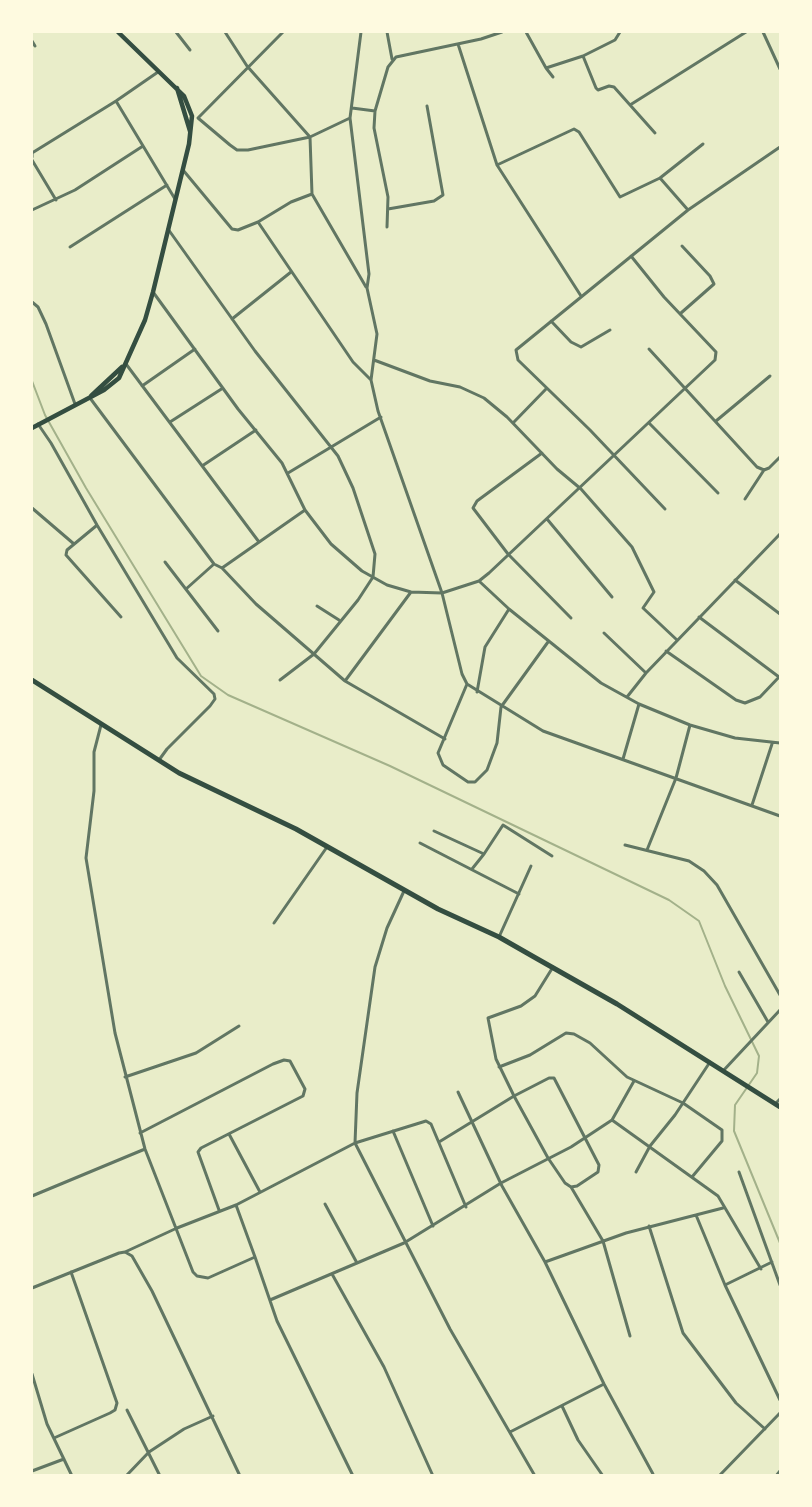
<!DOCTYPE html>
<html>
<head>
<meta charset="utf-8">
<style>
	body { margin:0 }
	#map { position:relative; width:812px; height:1507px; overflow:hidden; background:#e9edc9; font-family:"PT Sans Narrow",sans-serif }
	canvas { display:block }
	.frame { position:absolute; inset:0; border:33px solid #fefae0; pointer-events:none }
</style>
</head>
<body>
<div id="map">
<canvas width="812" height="1507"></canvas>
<div class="frame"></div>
</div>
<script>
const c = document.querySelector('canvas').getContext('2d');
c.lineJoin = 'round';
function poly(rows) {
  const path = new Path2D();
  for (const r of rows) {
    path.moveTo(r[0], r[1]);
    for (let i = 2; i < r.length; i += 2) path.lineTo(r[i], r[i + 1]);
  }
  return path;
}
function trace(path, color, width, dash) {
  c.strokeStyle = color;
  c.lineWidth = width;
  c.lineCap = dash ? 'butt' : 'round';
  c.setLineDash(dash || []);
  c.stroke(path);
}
trace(poly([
	[32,381,45,415,86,488,201,676,228,695,390,766,669,900,699,921,725,986,759,1056,757,1073,735,1105,734,1131,780,1243]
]), '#a3b18a', 2);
trace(poly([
	[176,32,190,50],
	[225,32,247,66,310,137,312,194,366,287],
	[361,32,350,118,369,274,367,288,377,334,371,380,378,411,442,593,462,674,467,684,543,731,780,816],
	[387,32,392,59],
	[526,32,546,68,583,56,615,40,620,32],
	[763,32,780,69],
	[32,41,35,46],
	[458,44,497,165,581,296],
	[583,56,596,88,598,90,609,86,614,87,655,133],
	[546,68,553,77],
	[116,101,175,199],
	[630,105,746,32],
	[352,108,375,111,388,67,396,57,481,39,502,32],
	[375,111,374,128,388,197,387,227],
	[198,118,230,145,237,150,248,150,310,137,350,118],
	[198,118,283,32],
	[32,157,32,153,116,101,158,72],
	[32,160,56,200],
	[497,165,574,129,579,132,620,197,660,178,703,144],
	[183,170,232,229,238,230,258,222,291,202,312,194],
	[660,178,688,210],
	[388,209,434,201,443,195,427,106],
	[32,210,75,190,143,146],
	[258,222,353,362,371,380],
	[168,229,255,351,338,456,353,488,375,554,373,577,358,600,314,654,280,680],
	[70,247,167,185],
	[153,292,238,409,282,463,305,510,331,544,362,571,387,585,411,592,442,593,479,581,489,573,715,360,716,352,664,297,631,256],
	[32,302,38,307,46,324,75,404],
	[681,313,714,284,710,276,682,246],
	[232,319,291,272],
	[551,321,571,342,581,347,610,330],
	[649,349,757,467,764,470,769,468,780,457],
	[374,360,430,381,460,387,484,398,507,417,557,469,581,489,632,547,654,592,643,608,677,640],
	[126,364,259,542],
	[142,386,195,349],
	[90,398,214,564,222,568,256,604,345,681,445,739],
	[716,421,770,376],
	[170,422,223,388],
	[513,423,546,389],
	[649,423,718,493],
	[38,424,51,443,97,525,177,658,214,694,215,699,210,706,167,749,159,760],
	[542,453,477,501,473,508,508,554,571,618],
	[202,466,256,430],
	[288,473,381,417],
	[745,499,764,470],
	[32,508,74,544],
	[665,509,590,430,518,360,516,350,688,210,780,147],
	[547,519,612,597],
	[96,526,67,550,66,555,121,617],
	[165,562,218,631],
	[222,568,305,510],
	[735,580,780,614],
	[479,581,509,609,601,683,639,704,690,725,735,738,780,743],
	[186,589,214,564],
	[317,606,339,620],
	[699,617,779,677],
	[604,633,646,673],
	[666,651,736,700,745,703,760,697,780,676],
	[345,681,411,592],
	[467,684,438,753,443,765,468,782,475,782,487,770,497,743,501,707,548,642],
	[477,692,485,647,509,609],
	[627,697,646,673,780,534],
	[101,725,94,752,94,791,86,858,115,1033,145,1149,193,1272,197,1276,208,1278,255,1257,277,1321,353,1476],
	[623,759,639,704],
	[752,805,772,744],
	[434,831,484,854,472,869],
	[420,843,519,894],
	[625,845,689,861,704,871,717,885,780,995],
	[647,850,676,778,690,725],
	[484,854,503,825,552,856],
	[404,891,387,928,375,967,357,1093,355,1143,450,1329,535,1476],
	[274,923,327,847],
	[499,937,531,866],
	[739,972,768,1022],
	[499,1067,530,1055,566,1033,574,1034,590,1043,627,1077,683,1103,722,1130,722,1141,692,1177],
	[723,1071,780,1010],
	[125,1077,196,1053,239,1026],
	[458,1092,502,1186,545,1262,604,1384,653,1474],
	[776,1103,780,1099],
	[612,1120,718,1196,761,1269],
	[393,1131,433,1226],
	[140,1133,273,1064,284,1060,290,1061,305,1089,303,1096,201,1148,198,1152,219,1210],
	[229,1134,260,1192],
	[439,1142,514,1096,549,1078,554,1078,599,1165,598,1172,577,1186,571,1187,565,1183,548,1158,514,1096,496,1059,488,1018,521,1006,535,996,553,967],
	[636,1172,650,1146,675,1115,710,1062],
	[739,1172,780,1285],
	[571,1187,603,1241,630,1336],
	[32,1196,145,1149],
	[325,1204,357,1263],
	[236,1205,255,1257],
	[696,1215,725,1285,780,1400],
	[649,1226,683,1333,736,1403,765,1429],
	[125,1252,177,1228,236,1205,355,1143,426,1121,431,1124,466,1207],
	[545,1262,626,1233,723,1208],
	[332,1274,384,1367,433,1476],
	[725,1285,772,1262],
	[32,1288,119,1253,125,1252,132,1256,152,1291,240,1476],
	[270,1300,404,1243,501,1183,571,1147,612,1120,634,1081],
	[32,1374,47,1424,72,1476],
	[562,1406,578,1440,603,1476],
	[127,1410,160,1476],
	[510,1432,604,1384],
	[54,1438,110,1413,115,1410,117,1403,71,1272],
	[32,1471,64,1459],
	[126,1476,149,1452,184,1429,213,1416],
	[719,1476,780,1413],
	[776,1476,780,1471]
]), '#617663', 3);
trace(poly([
	[177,88,190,131],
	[91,396,122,367],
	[32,428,104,390,119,378,145,320,153,292,189,144,192,116,184,96,118,32]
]), '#344e41', 4.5);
trace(poly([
	[32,680,179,773,296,829,438,909,499,937,534,957,617,1004,780,1107]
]), '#344e41', 5);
</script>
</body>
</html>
